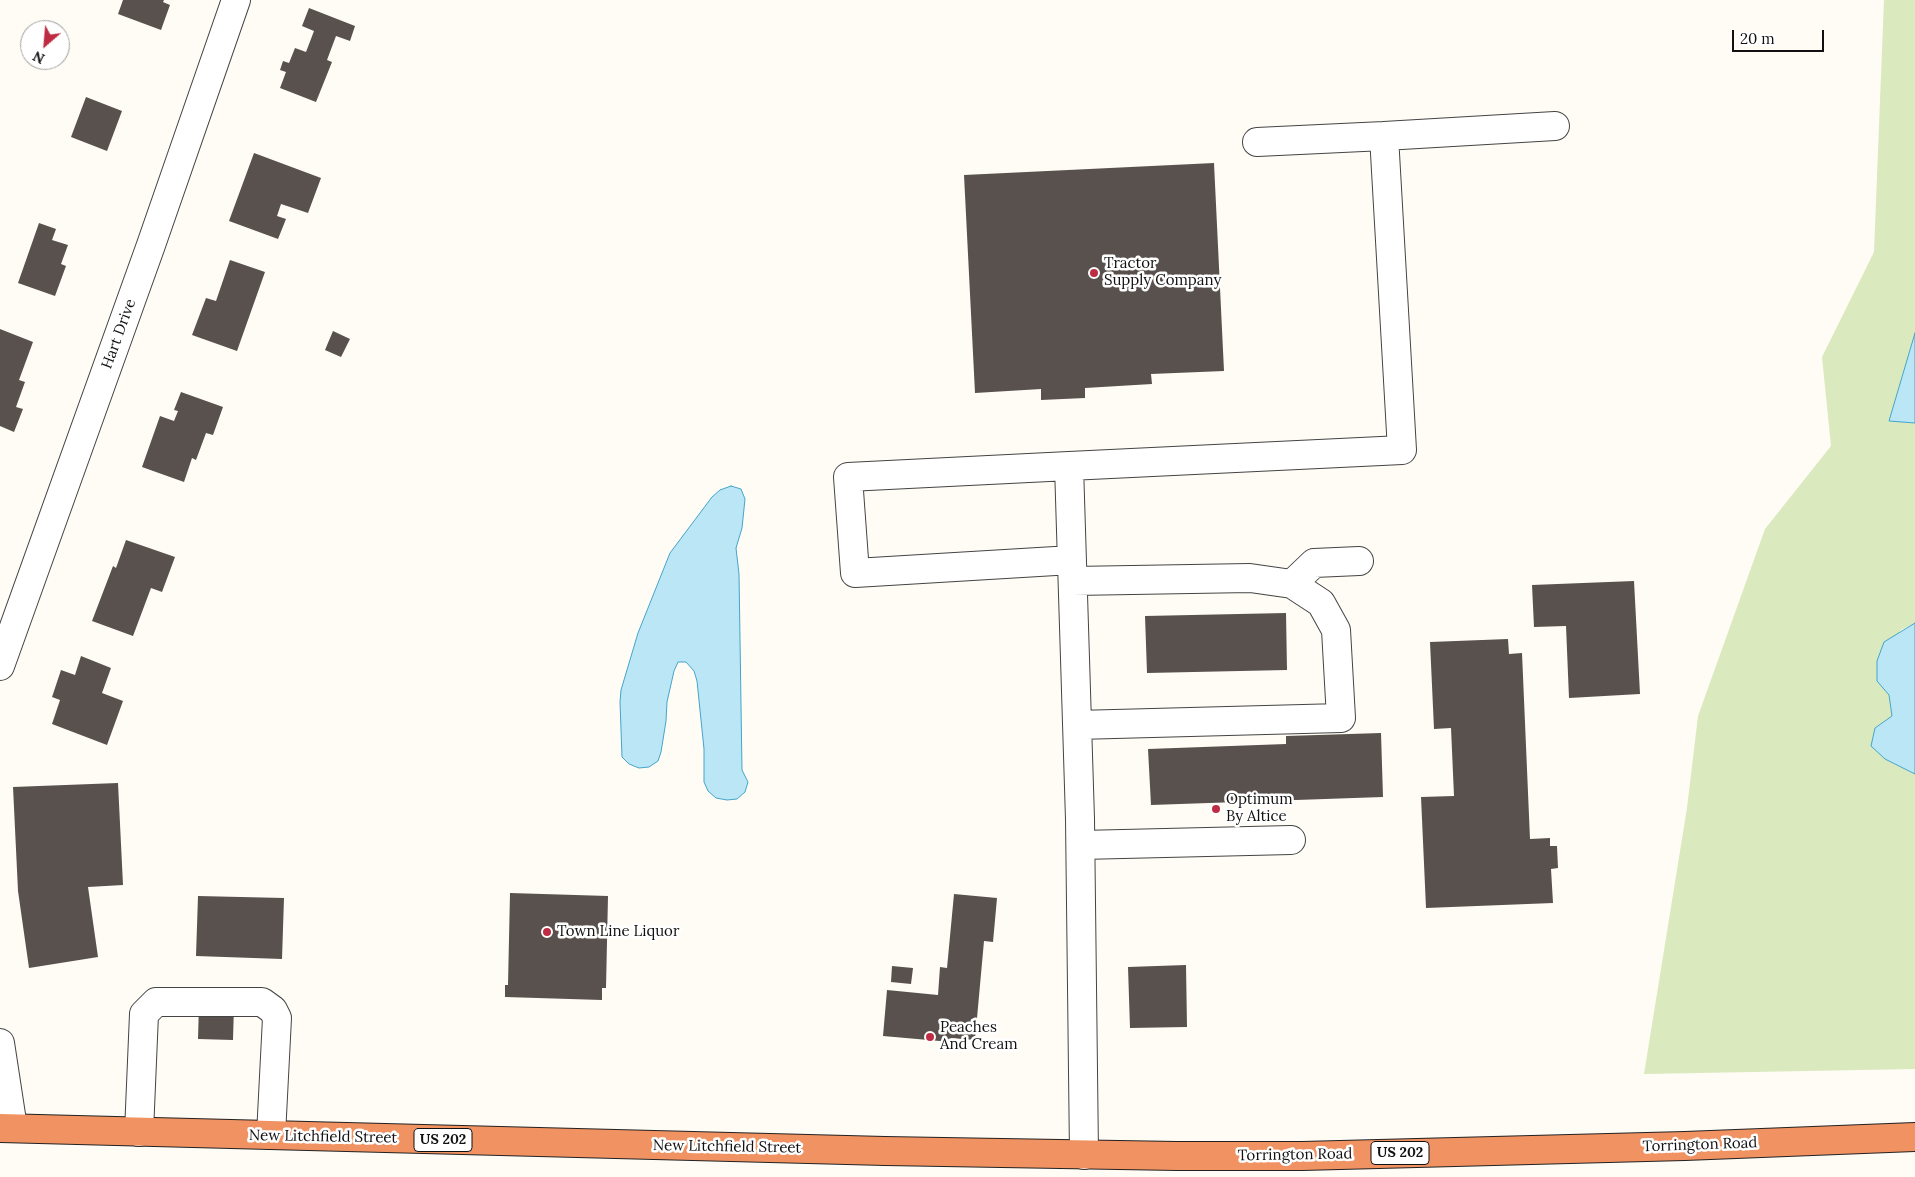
<!DOCTYPE html>
<html>
<head>
<meta charset="utf-8">
<style>
	body { margin:0 }
	#map { position:relative; width:1915px; height:1177px; overflow:hidden; background:#fffcf5; font-family:Lora,serif }
	canvas { display:block }
	.north { position:absolute; left:20px; top:20px; width:50px; height:50px; box-sizing:border-box; background:#fff; border:1px solid #a0a0a0; border-radius:50%; rotate:207deg; font-size:14px; font-weight:700; line-height:20px; text-align:center; color:#111 }
	.north::after { content:''; display:block; margin:auto; width:18px; height:22px; background:#be2c43; clip-path:polygon(50% 0,100% 100%,50% 72%,0 100%) }
	.scale { position:absolute; left:1732px; top:30px; width:92px; height:22px; box-sizing:border-box; border:2px solid #111; border-top:0; padding-left:6px; font-size:15px; line-height:18px; white-space:nowrap; color:#111; -webkit-text-stroke:4px #fff; paint-order:stroke }
</style>
</head>
<body>
<div id="map">
<canvas width="1915" height="1177"></canvas>
<div class="north">N</div>
<div class="scale">20 m</div>
</div>
<script>
const c = document.querySelector('canvas').getContext('2d');
c.lineJoin = 'round';
function fillPath(path, color) {
  c.fillStyle = color;
  c.fill(path, 'evenodd');
}
function poly(rows) {
  const path = new Path2D();
  for (const r of rows) {
    path.moveTo(r[0], r[1]);
    for (let i = 2; i < r.length; i += 2) path.lineTo(r[i], r[i + 1]);
  }
  return path;
}
function trace(path, color, width, dash) {
  c.strokeStyle = color;
  c.lineWidth = width;
  c.lineCap = dash ? 'butt' : 'round';
  c.setLineDash(dash || []);
  c.stroke(path);
}
function drawText(font, color, halo, rows, align = 'center') {
  c.font = font + ' Lora,serif';
  c.lineWidth = 5;
  c.setLineDash([]);
  c.textBaseline = 'middle';
  c.strokeStyle = halo;
  c.fillStyle = color;
  for (const [text, x, y, turn = 0] of rows) {
    c.save();
    c.translate(x, y);
    c.rotate((+turn || 0) * Math.PI / 180);
    c.textAlign = isNaN(turn) ? turn : align;
    if (halo) c.strokeText(text, 0, 0);
    c.fillText(text, 0, 0);
    c.restore();
  }
}
fillPath(poly([
	[1884,0,1915,0,1915,333,1889,421,1915,423,1915,623,1901,630,1877,680,1889,695,1892,716,1875,728,1885,759,1915,774,1915,1069,1644,1074,1687,808,1698,716,1765,529,1831,446,1822,357,1874,252]
]), '#dae9be');
const water = poly([
	[1915,333,1915,423,1889,421,1915,333],
	[731,486,741,489,745,499,742,528,736,548,739,574,742,770,748,782,745,792,737,799,727,800,716,798,708,791,704,782,704,749,697,681,694,671,686,662,678,662,674,671,667,702,666,721,661,752,658,761,649,767,639,768,629,764,622,757,620,702,621,690,638,633,670,553,712,497,720,490,731,486],
	[1915,623,1915,774,1885,759,1871,746,1875,728,1892,716,1889,695,1877,681,1877,661,1884,642,1915,623]
]);
fillPath(water, '#bbe6f5');
trace(water, '#44a4ca', 1);
fillPath(poly([
	[123,0,164,0,163,2,170,5,161,30,118,14],
	[309,8,355,26,350,41,336,36,327,60,332,62,316,102,280,88,286,72,280,70,283,61,289,63,295,48,306,52,314,31,302,26],
	[86,97,122,111,107,151,71,137],
	[254,153,321,178,308,213,281,204,277,216,286,219,278,239,229,221],
	[1214,163,1224,371,1151,374,1152,384,1085,388,1085,398,1041,400,1041,389,975,393,964,175],
	[39,223,56,229,52,240,68,245,61,264,66,266,55,296,18,283],
	[230,260,265,272,237,351,192,335,206,298,216,301],
	[0,329,33,342,19,380,25,382,16,407,23,409,14,432,0,426],
	[333,331,350,339,341,357,325,350],
	[181,392,223,407,213,435,206,433,196,460,192,458,184,482,142,467,160,416,174,421,178,411,174,410],
	[126,540,175,557,162,592,151,588,133,636,92,621,113,566,116,568],
	[1634,581,1640,694,1569,698,1566,626,1534,627,1532,585],
	[1286,613,1287,670,1147,673,1145,616],
	[1508,639,1509,654,1522,653,1530,839,1550,838,1550,846,1557,846,1558,868,1551,869,1553,903,1426,908,1421,797,1454,796,1451,728,1434,729,1430,642],
	[81,656,111,668,102,693,123,701,107,745,52,724,60,700,52,697,61,670,75,675],
	[1381,733,1383,797,1151,805,1148,749,1286,744,1286,736],
	[118,783,123,885,88,887,98,957,29,968,18,891,13,787],
	[510,893,608,896,606,988,602,988,602,1000,505,997,505,985,508,985],
	[954,894,997,898,993,942,984,941,975,1040,951,1038,951,1042,883,1036,887,990,938,995,940,967,947,968],
	[198,896,284,898,282,959,196,956],
	[1186,965,1187,1027,1130,1028,1128,967],
	[892,966,913,968,911,984,891,982],
	[199,1004,234,1005,233,1040,198,1039]
]), '#59514d');
const minor = poly([
	[1257,142,1384,136],
	[1069,466,848,477,855,573,1072,560],
	[1073,581,1250,578,1292,584,1321,603,1336,630,1341,718,1077,725],
	[1292,584,1314,563,1359,561],
	[0,666,151,245,236,0],
	[1081,845,1291,840],
	[0,1043,13,1128],
	[139,1132,144,1014,156,1002,262,1002,273,1010,277,1018,271,1135],
	[1084,1155,1080,819,1069,466,1402,450,1384,136,1555,126]
]);
const highway = poly([
	[0,1128,885,1151,1177,1156,1302,1156,1685,1146,1915,1137]
]);
trace(minor, '#444', 30);
trace(highway, '#222', 30);
trace(minor, '#fff', 28);
trace(highway, '#f09262', 28);
for (const [x, y, r, color] of [
	[1094,273,5,"#be2c43"],
	[1216,809,5,"#be2c43"],
	[547,932,5,"#be2c43"],
	[930,1037,5,"#be2c43"]
]) {
  const dot = new Path2D();
  dot.arc(x, y, r, 0, 2 * Math.PI);
  c.fillStyle = color;
  c.fill(dot);
  trace(dot, '#fff', 2);
}
for (const [x, y, w] of [
	[443,1140,58],
	[1400,1153,58]
]) {
  const box = new Path2D();
  box.roundRect(x - w / 2, y - 11.5, w, 23, 4);
  c.fillStyle = '#fff';
  c.fill(box);
  trace(box, '#111', 1);
}
drawText('bold 14px', '#111', null, [
	["US 202",443,1140],
	["US 202",1400,1153]
]);
drawText('15px', '#111', '#fff', [
	["Tractor",1104,264],
	["Supply Company",1104,281],
	["Optimum",1226,800],
	["By Altice",1226,817],
	["Town Line Liquor",557,932],
	["Peaches",940,1028],
	["And Cream",940,1045]
], 'left');
drawText('15px', '#111', '#fff', [
	["Hart Drive",119,334,-70],
	["New Litchfield Street",323,1137,1],
	["Torrington Road",1700,1145,-2],
	["New Litchfield Street",727,1147,1],
	["Torrington Road",1295,1155,-1]
]);
</script>
</body>
</html>
